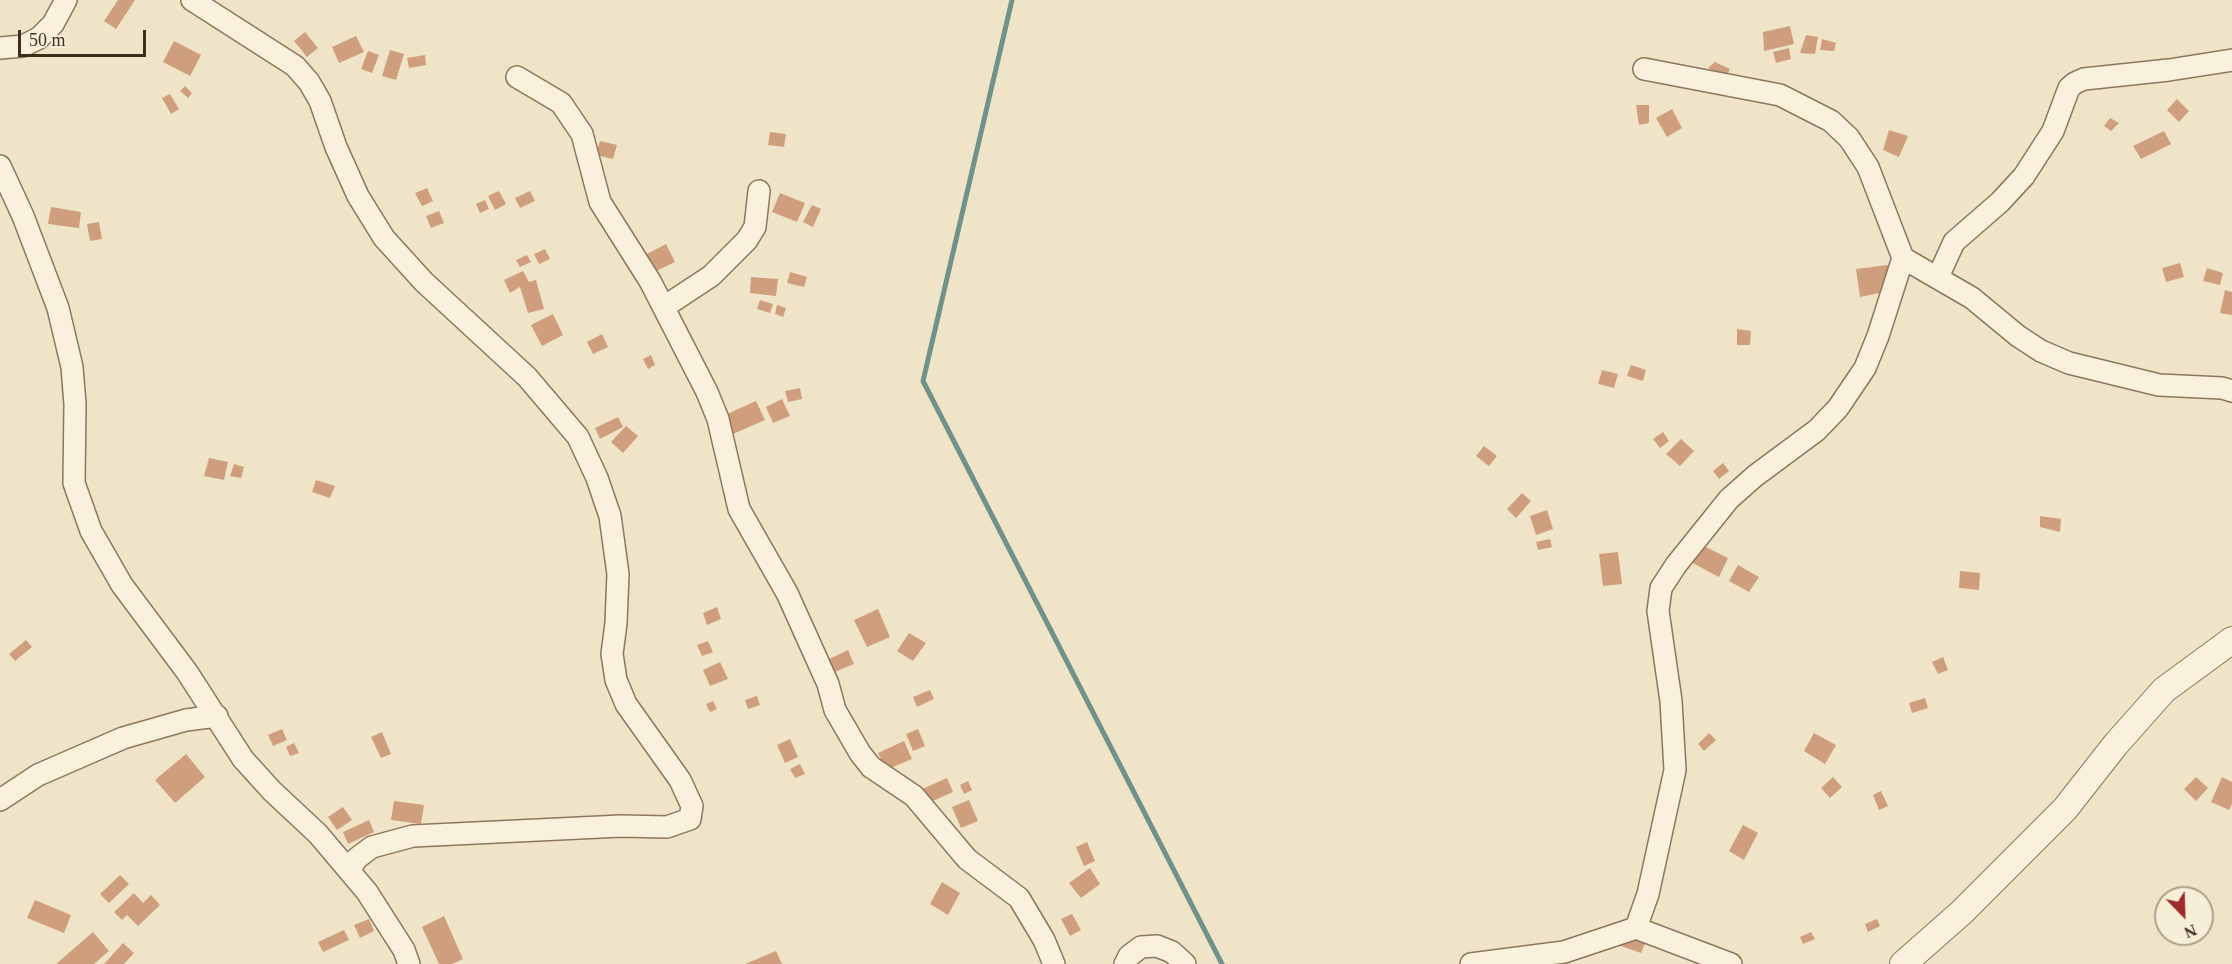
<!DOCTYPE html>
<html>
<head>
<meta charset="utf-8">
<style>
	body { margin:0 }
	#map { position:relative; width:2232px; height:964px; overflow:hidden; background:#f0e4c8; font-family:Georgia,serif }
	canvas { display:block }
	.north { position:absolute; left:2154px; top:886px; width:60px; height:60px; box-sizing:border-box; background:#f7eed8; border:2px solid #ada18e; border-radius:50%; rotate:157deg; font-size:16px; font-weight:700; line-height:24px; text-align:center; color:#3d2e20 }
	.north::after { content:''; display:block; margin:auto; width:21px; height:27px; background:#9e2a2b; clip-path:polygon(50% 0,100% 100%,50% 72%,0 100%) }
	.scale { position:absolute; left:18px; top:30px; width:128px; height:27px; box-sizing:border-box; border:3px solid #3d2e20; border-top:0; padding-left:8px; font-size:18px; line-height:21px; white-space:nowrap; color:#3d2e20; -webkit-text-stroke:4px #f7eed8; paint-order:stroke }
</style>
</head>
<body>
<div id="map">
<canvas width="2232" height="964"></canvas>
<div class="north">N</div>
<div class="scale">50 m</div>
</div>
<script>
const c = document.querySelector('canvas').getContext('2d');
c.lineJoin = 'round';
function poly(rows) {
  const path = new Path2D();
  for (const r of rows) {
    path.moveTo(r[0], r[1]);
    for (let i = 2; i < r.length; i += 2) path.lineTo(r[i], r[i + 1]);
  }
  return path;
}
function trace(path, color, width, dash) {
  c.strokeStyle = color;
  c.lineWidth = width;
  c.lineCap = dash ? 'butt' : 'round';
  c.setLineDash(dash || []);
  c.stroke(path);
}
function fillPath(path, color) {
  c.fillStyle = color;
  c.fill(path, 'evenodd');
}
trace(poly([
	[1012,0,923,381,1222,964]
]), '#6f938a', 5);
fillPath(poly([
	[118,0,135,0,116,29,104,21],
	[1790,26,1794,44,1764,51,1763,32],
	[305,32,318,48,307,57,294,41],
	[1806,35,1818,37,1815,54,1800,53],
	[356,36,364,52,339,63,332,47],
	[1822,39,1836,43,1834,51,1820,50],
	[174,41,201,55,190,76,163,62],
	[1789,48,1791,59,1776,63,1773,52],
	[390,50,404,54,396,80,382,76],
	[368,51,379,55,372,73,361,69],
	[425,55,426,65,409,68,407,58],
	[1715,62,1730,69,1726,77,1708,68],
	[185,86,192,93,188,98,180,91],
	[170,94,179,109,171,114,162,98],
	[2177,99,2189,111,2179,122,2167,110],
	[1636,105,1649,105,1649,123,1639,125],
	[1672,109,1682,128,1667,137,1656,118],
	[2110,118,2119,123,2111,131,2104,126],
	[1889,130,1908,136,1899,157,1883,150],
	[2164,131,2171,144,2141,159,2133,146],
	[770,132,786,134,784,147,768,145],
	[600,141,617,145,613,159,596,155],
	[427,188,433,201,422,206,415,193],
	[499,191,506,204,495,210,488,196],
	[530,191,535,201,520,208,515,198],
	[780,193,805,203,797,222,772,212],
	[485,200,489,209,480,213,476,204],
	[812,205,821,209,813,227,803,222],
	[51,207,81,212,79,228,48,224],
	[439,211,444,223,431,228,426,216],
	[99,222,102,239,90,241,87,224],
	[666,244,675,262,652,273,643,256],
	[545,249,550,259,539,264,534,254],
	[527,255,531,262,520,267,516,260],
	[2180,263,2184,277,2166,282,2162,268],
	[1888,265,1889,291,1860,297,1856,269],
	[2207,268,2223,273,2220,285,2203,281],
	[523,271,529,282,536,280,544,309,528,313,520,287,510,293,504,280],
	[790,272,807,277,804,287,787,283],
	[751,277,778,279,776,296,750,293],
	[2225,290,2232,292,2232,315,2220,313],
	[760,300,773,304,770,313,757,309],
	[777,305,786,308,783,317,775,314],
	[553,314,563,335,542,346,531,325],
	[1737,329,1751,331,1750,345,1737,345],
	[602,334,608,347,593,354,587,342],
	[651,355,655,365,648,369,643,359],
	[1631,365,1646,370,1643,381,1627,376],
	[1602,370,1618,374,1614,388,1598,384],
	[800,388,802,399,788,402,785,391],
	[782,399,790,416,773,423,766,407],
	[756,401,765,420,733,434,725,415],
	[618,417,623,427,600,439,595,428],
	[626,426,638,436,623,453,611,442],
	[1663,432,1669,441,1660,448,1653,439],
	[1681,439,1694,451,1680,466,1666,454],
	[1484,446,1497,456,1489,466,1476,456],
	[209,458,228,462,224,480,204,476],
	[1723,463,1729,471,1719,479,1713,471],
	[234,464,244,467,241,478,230,476],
	[316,480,335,486,330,498,312,492],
	[1522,493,1531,501,1516,518,1507,509],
	[1547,510,1553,529,1536,535,1530,516],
	[2040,516,2061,519,2060,532,2040,527],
	[1550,539,1552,547,1538,550,1536,542],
	[1698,543,1728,558,1719,577,1689,561],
	[1618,552,1622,584,1603,586,1599,554],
	[1738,565,1759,577,1749,592,1729,581],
	[1960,571,1980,573,1979,590,1959,588],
	[717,607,721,619,707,625,703,613],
	[878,609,890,637,867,647,854,620],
	[909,633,926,643,913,661,897,651],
	[26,640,32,647,15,661,9,654],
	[708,641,713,652,702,656,697,645],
	[848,650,854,664,832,673,827,660],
	[1943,657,1948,670,1938,674,1932,662],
	[720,662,728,679,710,686,703,670],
	[930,690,934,699,917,707,913,697],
	[757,696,760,705,748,709,745,700],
	[1925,698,1928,708,1912,713,1909,703],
	[713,701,717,709,710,712,706,704],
	[282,729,287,740,273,746,268,735],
	[918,729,925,746,913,751,906,734],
	[382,732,391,754,381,758,371,737],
	[1709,733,1716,740,1704,751,1698,744],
	[1814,733,1836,745,1825,764,1804,751],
	[790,739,798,757,785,763,777,745],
	[904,741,912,759,886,770,878,753],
	[294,743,299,753,290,756,286,747],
	[186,754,205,777,175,803,155,780],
	[800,764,805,774,795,778,790,769],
	[1833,777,1842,787,1830,798,1821,788],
	[2196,777,2208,788,2196,801,2184,789],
	[2222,777,2232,782,2232,804,2229,810,2211,802],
	[947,778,953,792,926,804,920,790],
	[968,781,972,790,964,794,960,785],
	[1881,791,1888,806,1879,810,1873,795],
	[969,800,978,821,961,828,952,807],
	[394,801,424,805,421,824,391,820],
	[343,807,352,820,337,830,328,817],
	[369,820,374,832,348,844,343,832],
	[1743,825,1758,833,1744,860,1729,851],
	[1087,842,1095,861,1084,866,1076,847],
	[1090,868,1100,884,1081,898,1069,883],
	[120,875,129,884,109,903,100,894],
	[942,882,960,893,948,915,930,904],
	[134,893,143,903,151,895,160,905,138,926,127,915,122,920,114,912],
	[35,900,71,915,64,933,27,918],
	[1072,914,1081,930,1070,936,1061,919],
	[444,916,463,959,452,964,439,964,422,927],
	[369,919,374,931,360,938,354,925],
	[1877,919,1880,926,1868,932,1865,924],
	[344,930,349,940,323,952,318,942],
	[93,932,109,951,94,964,56,964],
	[1811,932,1815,939,1803,944,1800,937],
	[1625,934,1646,941,1641,953,1621,946],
	[123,943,134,953,124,964,104,964],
	[776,951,782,964,745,964]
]), '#cf9f7d');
const minor = poly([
	[192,0,295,66,309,82,320,101,336,147,358,196,384,238,424,282,527,377,578,437,597,478,610,516,618,574,616,623,612,654,616,680,626,704,680,780,692,806,690,819,667,827,621,826,413,836,372,847,356,859,350,871],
	[0,48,23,46,39,38,53,24,66,0],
	[1644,69,1780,95,1831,121,1849,138,1868,167,1903,258,1972,298,2018,336,2041,351,2069,363,2159,385,2222,388,2232,391],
	[517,77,561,103,582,134,600,202,650,281,707,392,718,419,739,509,787,593,828,684,835,710,860,753,871,767,914,796,967,859,1019,898,1044,940,1054,964],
	[0,166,23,216,58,308,72,367,75,404,74,483,91,531,122,585,187,672,243,759,272,791,318,834,367,892,404,950,409,964],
	[1938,277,1954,242,2000,202,2024,176,2053,131,2069,88,2075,83,2084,79,2169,70,2232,60],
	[664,307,711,276,747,240,755,227,759,191],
	[0,800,38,775,123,738,186,720,217,716],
	[1636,928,1648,894,1675,770,1671,701,1658,611,1661,588,1676,565,1729,499,1755,476,1817,430,1838,408,1865,368,1878,336,1903,258],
	[1125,964,1129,956,1141,947,1157,946,1172,952,1185,964],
	[1471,964,1564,952,1636,928,1731,964]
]);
const tertiary = poly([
	[1903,964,1962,912,2065,809,2116,744,2164,690,2232,640]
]);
trace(minor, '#8d765c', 24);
trace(tertiary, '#8d765c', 28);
trace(minor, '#faf1dc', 21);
trace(tertiary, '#faf1dc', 26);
</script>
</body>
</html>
